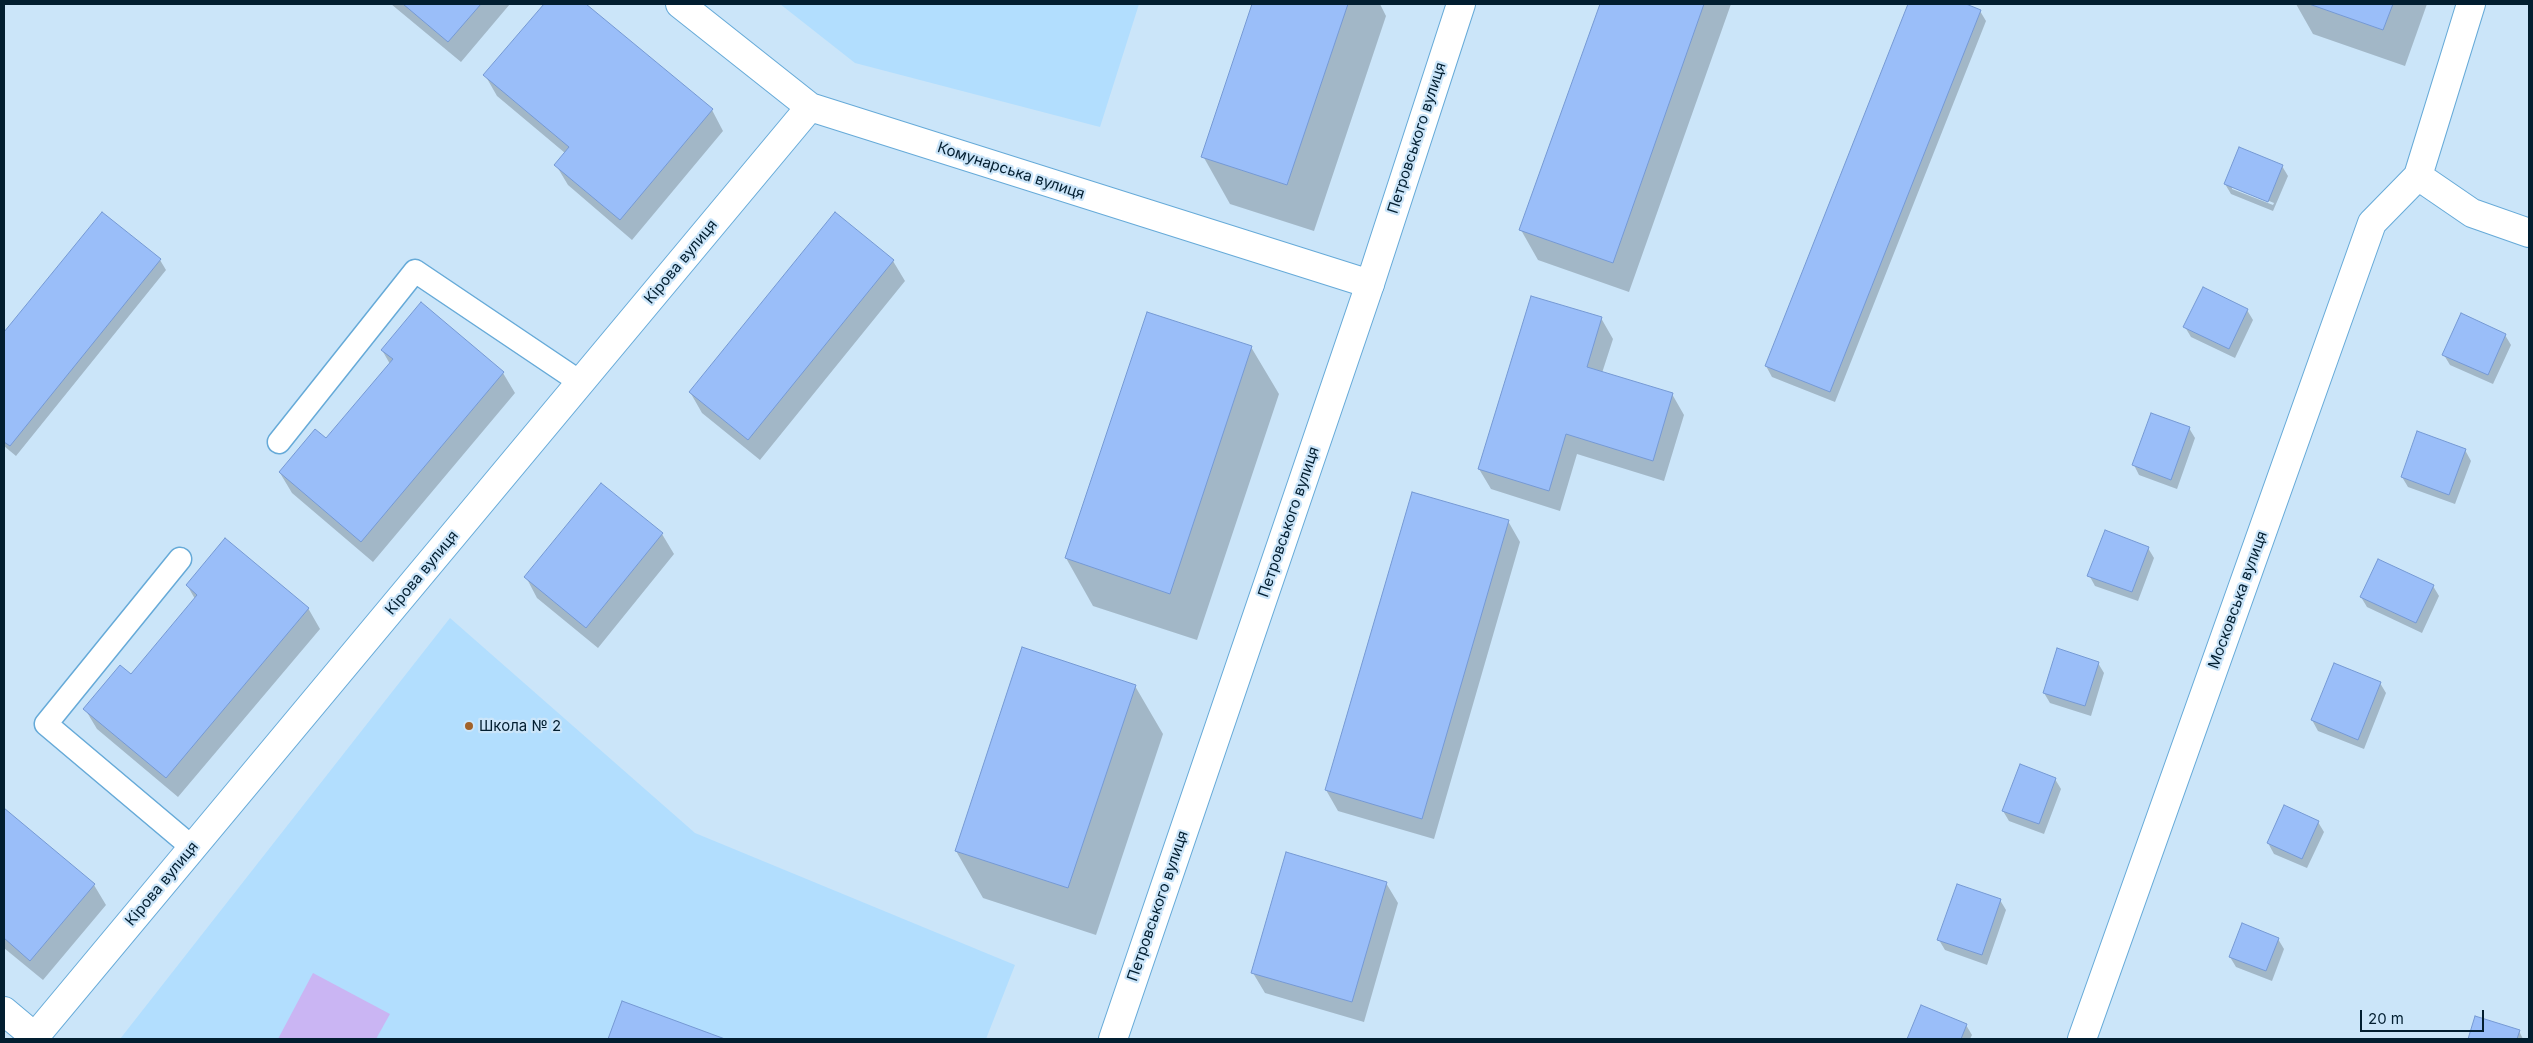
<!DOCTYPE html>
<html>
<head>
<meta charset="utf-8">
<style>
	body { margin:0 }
	#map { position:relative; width:2533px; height:1043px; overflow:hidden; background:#cbe5f9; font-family:Inter,sans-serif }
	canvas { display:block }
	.frame { position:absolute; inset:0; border:5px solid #021e30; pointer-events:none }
	.scale { position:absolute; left:2360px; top:1010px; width:124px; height:22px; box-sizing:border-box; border:2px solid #021e30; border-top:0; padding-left:6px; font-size:15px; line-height:18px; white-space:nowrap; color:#021e30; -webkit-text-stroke:4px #cbe5f9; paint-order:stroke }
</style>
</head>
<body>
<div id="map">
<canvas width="2533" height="1043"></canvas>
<div class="frame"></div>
<div class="scale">20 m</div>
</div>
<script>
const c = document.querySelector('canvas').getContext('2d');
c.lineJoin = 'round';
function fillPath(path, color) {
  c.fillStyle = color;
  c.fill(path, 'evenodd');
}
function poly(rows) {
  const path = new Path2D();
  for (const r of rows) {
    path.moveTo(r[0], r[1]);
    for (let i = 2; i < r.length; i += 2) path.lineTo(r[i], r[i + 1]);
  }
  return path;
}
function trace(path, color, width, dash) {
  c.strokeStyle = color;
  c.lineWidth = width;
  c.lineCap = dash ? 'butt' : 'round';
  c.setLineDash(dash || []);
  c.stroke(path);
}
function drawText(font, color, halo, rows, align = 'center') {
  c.font = font + ' Inter,sans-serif';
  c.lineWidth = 4.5;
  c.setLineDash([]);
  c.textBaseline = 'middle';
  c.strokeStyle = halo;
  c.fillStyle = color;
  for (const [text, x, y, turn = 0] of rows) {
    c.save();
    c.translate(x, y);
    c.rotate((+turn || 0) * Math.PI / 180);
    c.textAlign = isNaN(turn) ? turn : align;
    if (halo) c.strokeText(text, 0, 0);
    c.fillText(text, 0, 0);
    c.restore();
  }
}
fillPath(poly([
	[780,4,1139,4,1100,127,855,63],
	[450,618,695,833,1015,965,986,1039,120,1039]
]), '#b2defe');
fillPath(poly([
	[313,973,390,1014,376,1039,278,1039]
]), '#cab5f3');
fillPath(poly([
	[391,4,510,4,461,62],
	[545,4,584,4,712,110,723,131,632,240,568,185,556,165,565,153,497,96,485,75],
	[1254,4,1380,4,1386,16,1314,231,1230,204,1203,156],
	[1601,4,1731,4,1629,292,1538,260,1521,230],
	[1910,4,1963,4,1980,11,1986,21,1835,402,1772,377,1766,366],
	[2296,4,2427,4,2405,66,2313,34],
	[2282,166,2288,176,2273,211,2231,194,2225,184],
	[2232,186,2274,203,2273,205,2232,189],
	[102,213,160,260,166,270,16,456,4,446,4,334],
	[835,214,893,261,905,281,760,460,702,413,690,392],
	[2247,310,2253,320,2235,358,2191,337,2185,327],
	[1601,318,1613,339,1602,373,1672,394,1684,415,1664,481,1577,454,1560,511,1491,489,1479,469],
	[2505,335,2511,345,2493,384,2450,365,2444,355],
	[1251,347,1279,394,1197,640,1093,606,1066,558],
	[382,350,503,373,515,393,373,562,292,493,280,473,326,440,390,364],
	[2189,428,2195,438,2177,489,2139,475,2134,465],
	[2465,450,2471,461,2455,504,2408,487,2402,477],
	[1508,521,1520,542,1434,839,1338,811,1326,790],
	[662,534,674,554,598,648,537,598,526,577],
	[2148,548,2154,558,2138,601,2095,586,2089,575],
	[187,585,308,608,320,629,178,797,97,729,85,709,131,676,195,599],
	[2433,586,2439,596,2422,633,2367,607,2361,597],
	[2098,663,2104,673,2091,716,2050,703,2044,693],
	[2380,683,2386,693,2364,749,2318,731,2312,720],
	[1135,686,1163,734,1096,935,983,898,956,851],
	[2055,779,2061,789,2044,834,2009,821,2003,811],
	[4,809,94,885,106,905,43,980,4,948],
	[2318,822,2324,832,2307,868,2274,854,2268,843],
	[1386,883,1398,903,1364,1022,1265,993,1253,973],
	[2000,900,2006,910,1987,965,1945,950,1939,940],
	[2278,939,2284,949,2272,981,2236,967,2230,957],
	[623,1002,721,1039,609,1039],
	[1922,1006,1966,1025,1972,1035,1970,1039,1908,1039],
	[2476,1018,2519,1031,2523,1039,2469,1039]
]), '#0003');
const building = poly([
	[403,4,481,4,448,42,403,4],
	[544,4,586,4,713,109,620,220,554,165,569,147,483,75,544,4],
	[1252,4,1348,4,1287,185,1201,157,1252,4],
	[1600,4,1704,4,1613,263,1519,230,1600,4],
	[1908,4,1966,4,1981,10,1830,392,1765,366,1908,4],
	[2309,4,2393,4,2383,30,2309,4],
	[2239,147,2283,165,2268,202,2224,184,2239,147],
	[102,212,161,259,10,446,4,442,4,332,102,212],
	[835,212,894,260,748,440,689,392,835,212],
	[2203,287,2248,309,2229,349,2183,327,2203,287],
	[1531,296,1602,317,1587,367,1673,393,1653,461,1566,434,1549,491,1478,469,1531,296],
	[421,302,504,372,361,542,279,472,315,429,326,438,393,359,381,350,421,302],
	[1147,312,1252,346,1170,594,1065,558,1147,312],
	[2461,313,2506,334,2488,375,2442,355,2461,313],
	[2151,413,2190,427,2171,480,2132,465,2151,413],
	[2417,431,2466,449,2449,495,2401,477,2417,431],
	[601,483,663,533,586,628,524,577,601,483],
	[1412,492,1509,520,1422,819,1325,790,1412,492],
	[2105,530,2149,547,2132,592,2087,576,2105,530],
	[225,538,309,608,166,778,83,709,120,665,131,674,197,595,186,585,225,538],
	[2378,559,2434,585,2416,623,2360,597,2378,559],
	[1022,647,1136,685,1068,888,955,851,1022,647],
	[2057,648,2099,662,2085,706,2043,693,2057,648],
	[2334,663,2381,682,2358,740,2311,720,2334,663],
	[2020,764,2056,778,2039,824,2002,811,2020,764],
	[2284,805,2319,821,2302,859,2267,843,2284,805],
	[4,808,95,884,30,961,4,938,4,808],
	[1286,852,1387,882,1352,1002,1251,973,1286,852],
	[1957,884,2001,899,1982,955,1937,940,1957,884],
	[2242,923,2279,938,2266,971,2229,957,2242,923],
	[622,1001,725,1039,608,1039,622,1001],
	[1921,1005,1967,1024,1961,1039,1907,1039,1921,1005],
	[2475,1016,2520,1030,2517,1039,2468,1039,2475,1016]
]);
fillPath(building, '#9abef9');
trace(building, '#7599d4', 1);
const service = poly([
	[279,442,415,271,580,382],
	[180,559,46,724,193,848]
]);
const minor = poly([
	[680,4,810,107,1370,284],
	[2471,4,2418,176,2472,213,2529,233],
	[4,1011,35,1037],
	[33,1039,810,107],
	[2082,1039,2372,223,2418,176]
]);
const secondary = poly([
	[1113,1039,1370,284,1461,4]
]);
trace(service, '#66aad8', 25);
trace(minor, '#66aad8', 30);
trace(secondary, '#66aad8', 30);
trace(service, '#fff', 22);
trace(minor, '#fff', 28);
trace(secondary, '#fff', 28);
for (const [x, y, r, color] of [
	[469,726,5,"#a16229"]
]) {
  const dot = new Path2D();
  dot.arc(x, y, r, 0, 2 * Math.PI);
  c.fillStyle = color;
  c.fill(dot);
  trace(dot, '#cbe5f9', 2);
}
drawText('15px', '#021e30', '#cbe5f9', [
	["Петровського вулиця",1417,138,-72],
	["Комунарська вулиця",1011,171,18],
	["Кірова вулиця",681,262,-50],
	["Петровського вулиця",1289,522,-71],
	["Кірова вулиця",422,573,-50],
	["Московська вулиця",2238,600,-70],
	["Кірова вулиця",162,884,-50],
	["Петровського вулиця",1158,906,-71]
]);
drawText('15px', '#021e30', '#cbe5f9', [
	["Школа № 2",479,726]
], 'left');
</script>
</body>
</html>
